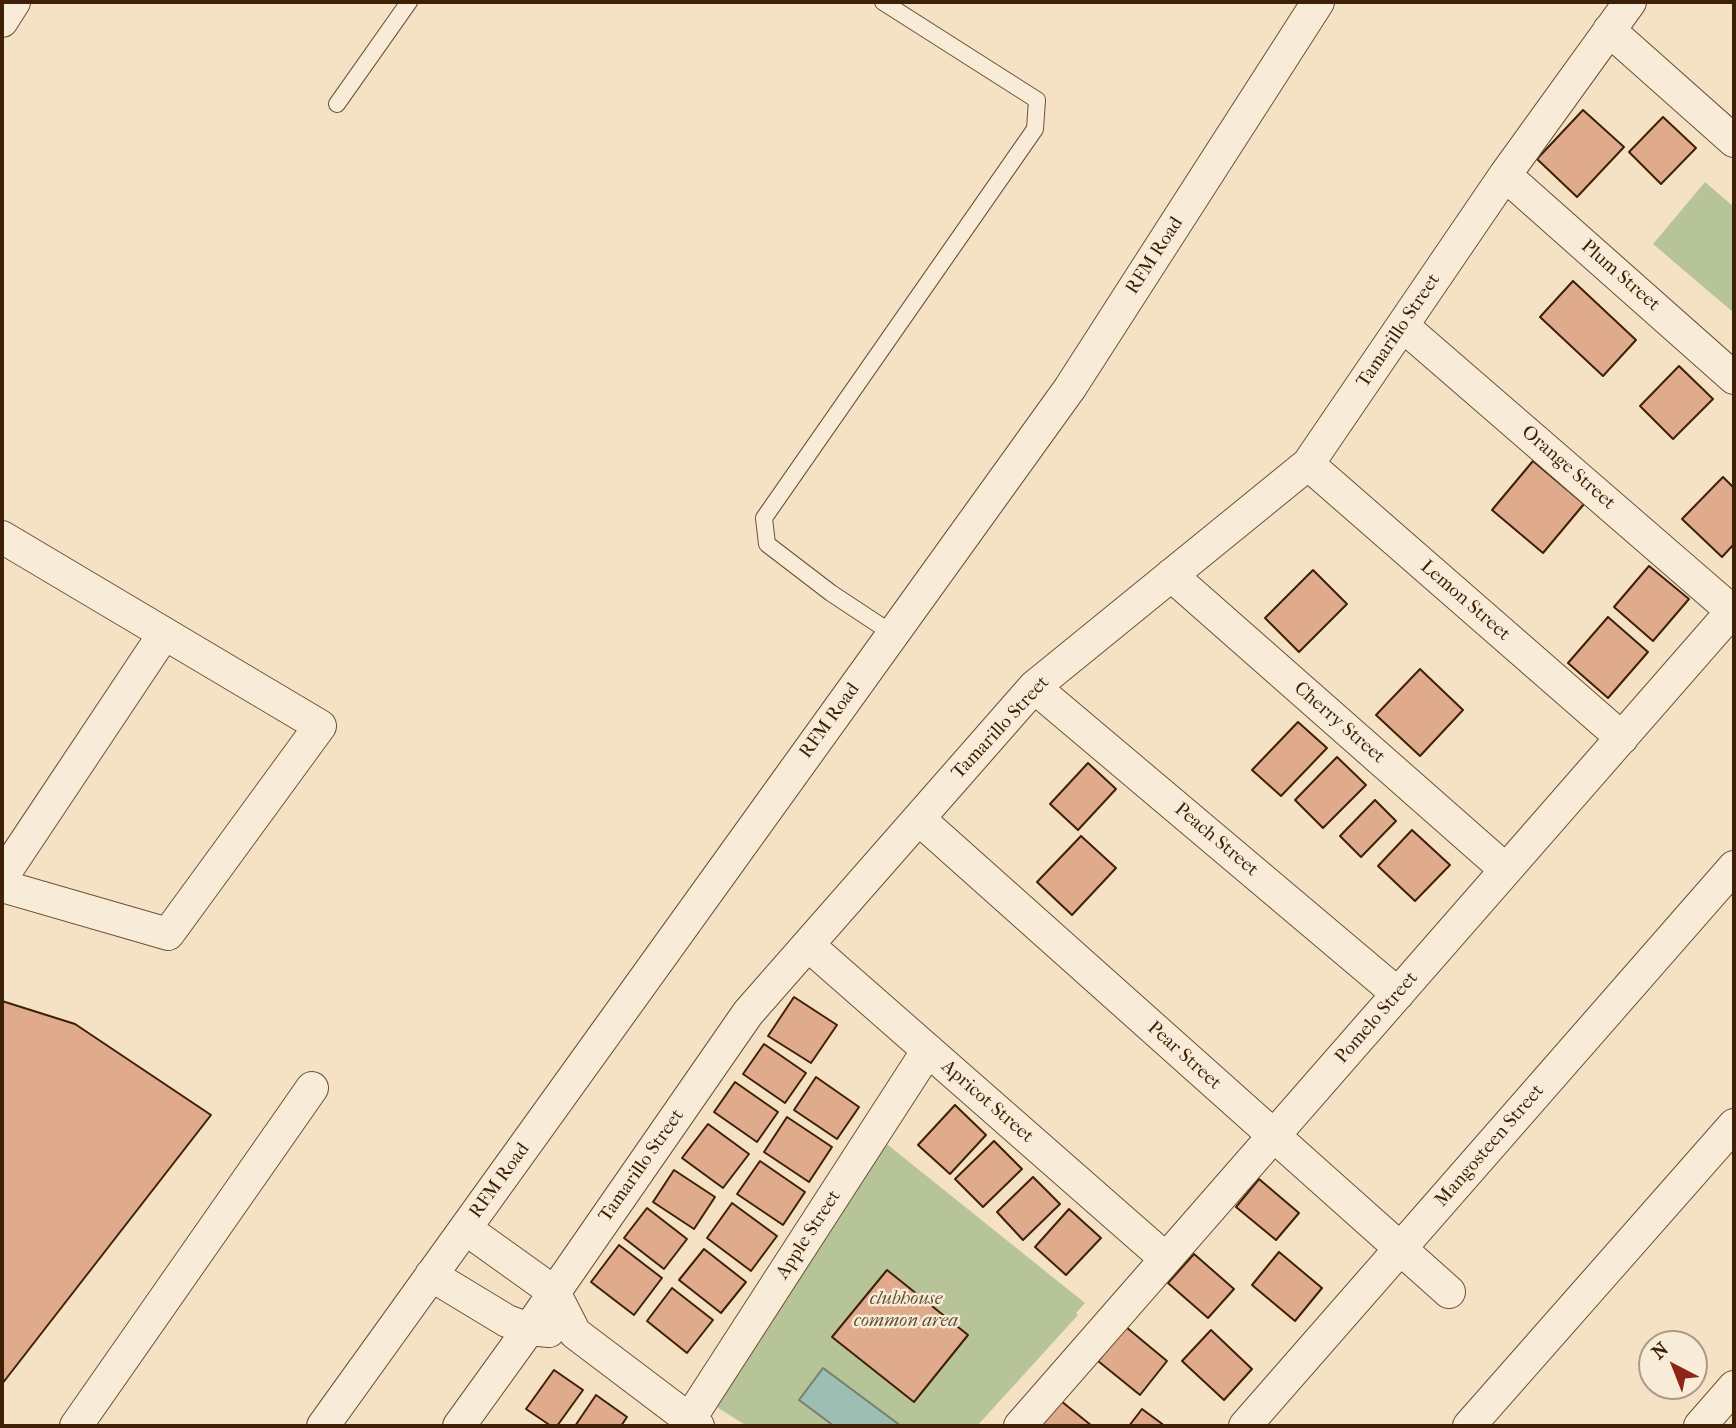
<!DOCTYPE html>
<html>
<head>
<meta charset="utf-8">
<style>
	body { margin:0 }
	#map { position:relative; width:1736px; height:1428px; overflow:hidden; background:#f5e2c5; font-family:"IM FELL French Canon",serif }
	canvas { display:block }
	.frame { position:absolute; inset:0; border:4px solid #3d2006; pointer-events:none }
	.north { position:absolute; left:1638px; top:1330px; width:70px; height:70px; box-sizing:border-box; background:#f8ecd9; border:2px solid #ad9a85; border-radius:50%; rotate:318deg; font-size:19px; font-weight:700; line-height:28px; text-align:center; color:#3d2006 }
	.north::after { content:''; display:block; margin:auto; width:24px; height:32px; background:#8f2418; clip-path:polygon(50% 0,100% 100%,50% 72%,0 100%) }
</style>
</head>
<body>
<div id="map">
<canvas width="1736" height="1428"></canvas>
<div class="frame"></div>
<div class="north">N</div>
</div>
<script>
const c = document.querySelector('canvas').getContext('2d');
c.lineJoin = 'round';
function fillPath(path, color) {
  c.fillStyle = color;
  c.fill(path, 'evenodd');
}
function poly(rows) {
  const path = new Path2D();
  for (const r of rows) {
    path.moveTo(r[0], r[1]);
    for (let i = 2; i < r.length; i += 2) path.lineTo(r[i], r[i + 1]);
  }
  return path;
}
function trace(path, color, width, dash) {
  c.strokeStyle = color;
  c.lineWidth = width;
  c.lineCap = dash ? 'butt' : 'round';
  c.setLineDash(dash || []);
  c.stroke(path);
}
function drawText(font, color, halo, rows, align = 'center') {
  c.font = font + ' "IM FELL French Canon",serif';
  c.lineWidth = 5;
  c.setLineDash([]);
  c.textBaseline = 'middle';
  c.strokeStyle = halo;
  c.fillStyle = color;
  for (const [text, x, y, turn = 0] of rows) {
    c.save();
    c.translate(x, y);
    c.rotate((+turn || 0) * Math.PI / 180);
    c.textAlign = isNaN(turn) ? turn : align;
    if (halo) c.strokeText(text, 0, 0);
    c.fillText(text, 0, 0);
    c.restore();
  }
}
fillPath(poly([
	[1705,182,1734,207,1734,313,1653,244],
	[878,1137,1085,1303,1076,1313,1078,1315,977,1426,747,1426,707,1401]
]), '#b7c498');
const water = poly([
	[823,1368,901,1426,834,1426,799,1400,823,1368]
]);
fillPath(water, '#9cbeb3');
trace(water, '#767f6e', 2);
const building = poly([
	[1583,110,1624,147,1577,197,1537,159,1583,110],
	[1663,117,1696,148,1661,184,1629,152,1663,117],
	[1573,281,1636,340,1603,376,1540,317,1573,281],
	[1679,366,1713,399,1673,439,1640,406,1679,366],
	[1533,461,1584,504,1543,553,1492,510,1533,461],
	[1723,477,1734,488,1734,544,1722,557,1682,519,1723,477],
	[1649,566,1689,599,1653,641,1614,607,1649,566],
	[1313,570,1347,604,1299,652,1265,618,1313,570],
	[1608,617,1648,652,1608,698,1568,663,1608,617],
	[1420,669,1463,710,1420,756,1376,715,1420,669],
	[1298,722,1327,748,1281,796,1252,770,1298,722],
	[1337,757,1366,785,1323,828,1295,800,1337,757],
	[1088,763,1116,789,1078,830,1050,804,1088,763],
	[1375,800,1396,821,1361,857,1340,836,1375,800],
	[1412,830,1450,865,1415,901,1378,866,1412,830],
	[1081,836,1116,868,1072,915,1037,882,1081,836],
	[794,997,837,1025,811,1063,768,1036,794,997],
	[2,1001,75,1024,211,1115,2,1384,2,1001],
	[764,1044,806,1073,785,1103,743,1074,764,1044],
	[816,1077,859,1107,837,1139,794,1110,816,1077],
	[735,1082,778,1112,757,1142,714,1112,735,1082],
	[955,1105,986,1135,950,1174,918,1145,955,1105],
	[787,1117,832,1147,809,1182,764,1152,787,1117],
	[708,1124,749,1154,723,1188,682,1158,708,1124],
	[994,1141,1022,1169,983,1207,955,1179,994,1141],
	[760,1161,805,1192,783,1225,737,1194,760,1161],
	[674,1170,715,1197,694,1229,653,1202,674,1170],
	[1033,1177,1060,1204,1023,1240,997,1212,1033,1177],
	[1259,1179,1299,1213,1276,1240,1236,1207,1259,1179],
	[732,1203,777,1236,751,1271,707,1238,732,1203],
	[647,1208,687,1239,664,1269,624,1238,647,1208],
	[1069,1209,1101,1238,1066,1275,1035,1247,1069,1209],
	[619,1245,662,1278,634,1315,591,1282,619,1245],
	[704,1249,746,1282,721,1313,679,1280,704,1249],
	[1279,1252,1322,1288,1295,1321,1252,1285,1279,1252],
	[1194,1254,1234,1289,1208,1318,1168,1283,1194,1254],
	[887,1270,968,1335,914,1402,832,1337,887,1270],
	[672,1288,713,1320,687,1353,647,1321,672,1288],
	[1126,1327,1167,1361,1140,1395,1098,1361,1126,1327],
	[1211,1330,1252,1369,1224,1400,1182,1361,1211,1330],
	[554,1370,583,1390,557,1426,551,1426,526,1409,554,1370],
	[596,1395,627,1417,621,1426,575,1426,596,1395],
	[1061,1401,1092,1426,1040,1426,1061,1401],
	[1142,1409,1165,1426,1129,1426,1142,1409]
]);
fillPath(building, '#e0ab8c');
trace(building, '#3d2006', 2);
const service = poly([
	[883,2,1037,100,1035,129,764,518,767,544,831,593,893,634],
	[337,104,409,2]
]);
const minor = poly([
	[2,21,14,2],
	[1609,30,1734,141],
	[1505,175,1734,378],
	[1403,326,1732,611],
	[1308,464,1622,738],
	[2,537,320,726,168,934,2,886],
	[1171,575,1506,870],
	[1034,687,1398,994],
	[919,819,1449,1292],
	[2,877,164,634],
	[808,945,1166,1259],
	[466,1229,554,1292,575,1333,698,1426],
	[431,1275,507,1321,529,1329,549,1331],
	[689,1420,928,1050],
	[76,1426,312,1088],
	[323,1426,1070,388,1318,2],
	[459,1426,529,1329,748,1013,1034,687,1308,464,1505,175,1630,2],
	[1020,1426,1734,609],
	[1245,1426,1734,867],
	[1469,1426,1734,1125],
	[1700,1426,1734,1387]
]);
trace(service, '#6b5036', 18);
trace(minor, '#6b5036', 34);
trace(service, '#f8ecd9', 16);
trace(minor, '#f8ecd9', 32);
drawText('19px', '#3d2006', '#f8ecd9', [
	["RFM Road",1155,256,-57],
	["Plum Street",1620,276,41],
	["Tamarillo Street",1399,331,-56],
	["Orange Street",1568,468,41],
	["Lemon Street",1465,601,41],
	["RFM Road",830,721,-54],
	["Cherry Street",1339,723,41],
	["Tamarillo Street",1001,728,-47],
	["Peach Street",1216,840,40],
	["Pomelo Street",1377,1018,-49],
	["Pear Street",1184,1056,42],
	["Apricot Street",987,1102,41],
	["Mangosteen Street",1490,1146,-49],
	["Tamarillo Street",642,1166,-55],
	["RFM Road",500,1181,-54],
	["Apple Street",809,1235,-57]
]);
drawText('italic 19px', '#625132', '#f8ecd9', [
	["clubhouse",906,1299],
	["common area",906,1321]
]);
</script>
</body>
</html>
